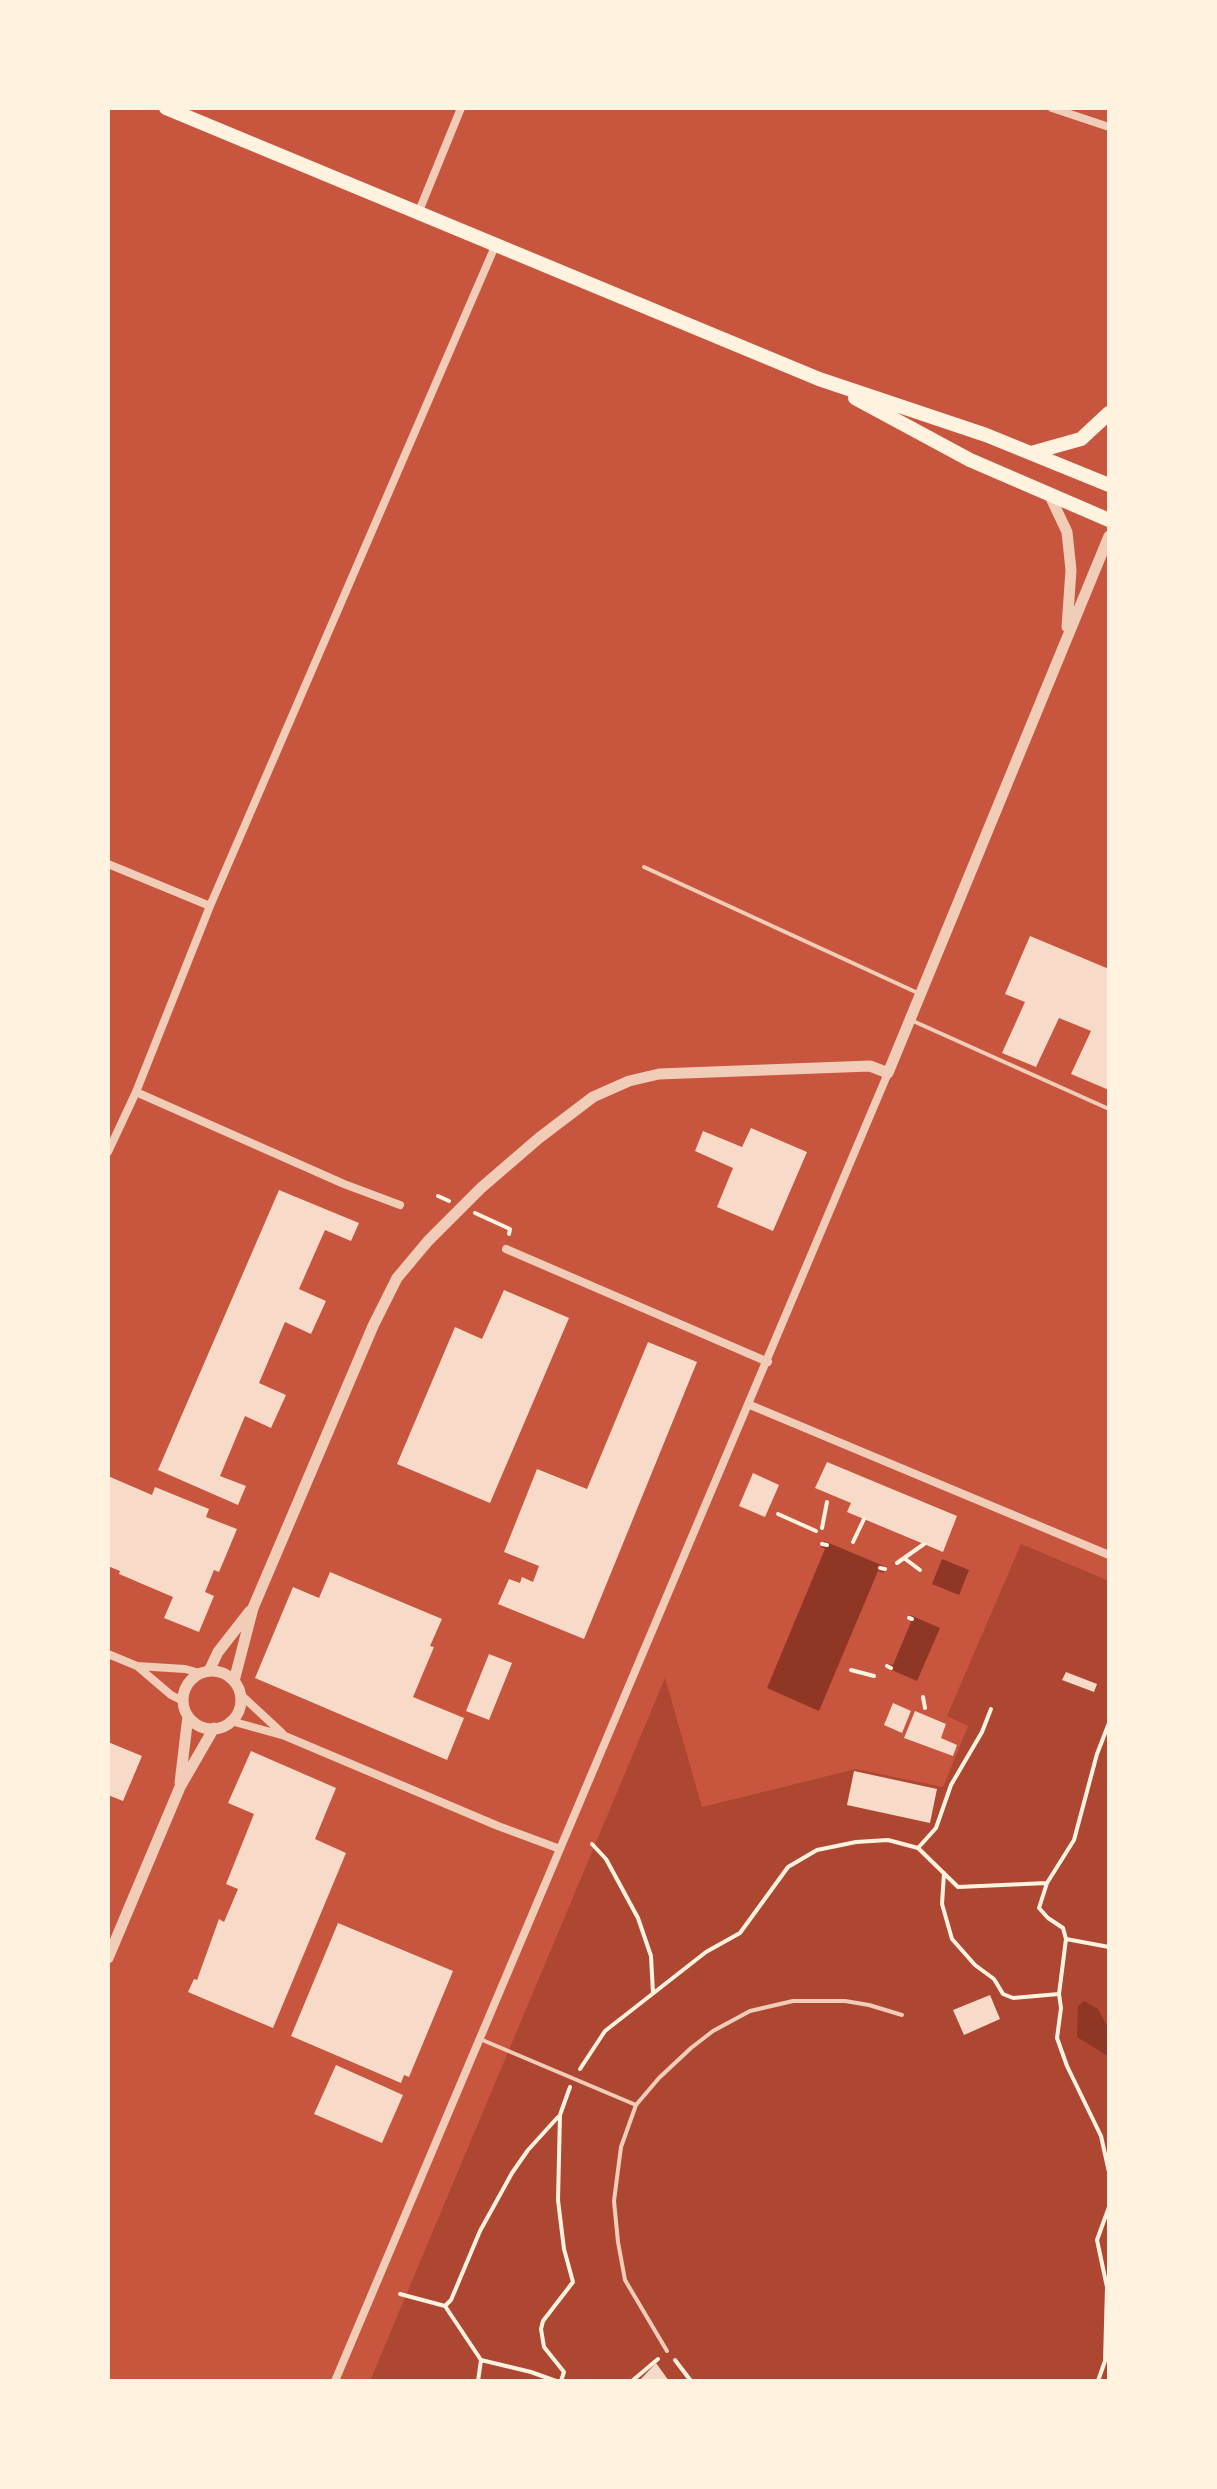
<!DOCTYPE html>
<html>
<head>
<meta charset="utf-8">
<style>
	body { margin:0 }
	#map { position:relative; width:1217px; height:2489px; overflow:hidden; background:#c8553d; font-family:Figtree,sans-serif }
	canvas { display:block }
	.frame { position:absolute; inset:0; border:110px solid #fff3e0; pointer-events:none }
</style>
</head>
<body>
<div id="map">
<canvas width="1217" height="2489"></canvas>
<div class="frame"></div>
</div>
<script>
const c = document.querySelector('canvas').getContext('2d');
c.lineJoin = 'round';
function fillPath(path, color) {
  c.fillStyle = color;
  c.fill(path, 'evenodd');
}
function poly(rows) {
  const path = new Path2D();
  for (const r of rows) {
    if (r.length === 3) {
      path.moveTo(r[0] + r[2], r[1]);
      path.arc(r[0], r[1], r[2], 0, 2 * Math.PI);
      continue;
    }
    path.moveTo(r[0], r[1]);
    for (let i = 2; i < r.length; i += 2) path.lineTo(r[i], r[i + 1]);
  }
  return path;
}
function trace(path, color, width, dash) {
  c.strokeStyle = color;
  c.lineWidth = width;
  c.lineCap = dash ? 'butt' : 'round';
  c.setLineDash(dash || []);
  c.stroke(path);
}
fillPath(poly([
	[1021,1544,1109,1581,1109,2381,370,2381,665,1678,702,1807,856,1769,943,1787,968,1726,947,1716]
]), '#ae4732');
fillPath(poly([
	[824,1541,886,1567,883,1573,878,1571,819,1711,767,1688,825,1549,821,1547],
	[942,1559,969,1570,959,1595,932,1584],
	[910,1615,940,1628,917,1681,887,1668,888,1664,893,1665,911,1622,908,1620],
	[1084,2001,1098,2009,1109,2030,1109,2057,1077,2037,1078,2006]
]), '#8f3625');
fillPath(poly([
	[1030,936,1109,969,1109,1090,1071,1074,1091,1031,1059,1018,1036,1067,1002,1053,1025,1002,1005,994],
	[751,1128,807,1152,773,1231,717,1207,733,1168,695,1151,703,1131,742,1147],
	[279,1190,359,1223,351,1241,325,1230,299,1289,326,1301,311,1334,285,1322,259,1383,286,1395,271,1428,245,1416,220,1476,246,1486,238,1505,158,1470],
	[504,1290,569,1318,490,1503,397,1464,455,1327,482,1339],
	[648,1342,697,1362,584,1639,498,1604,509,1579,520,1583,522,1577,533,1582,539,1566,504,1552,537,1469,587,1489],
	[827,1462,957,1516,943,1552,847,1512,851,1503,815,1488],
	[753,1473,779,1485,765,1517,739,1506],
	[108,1476,152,1495,155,1487,209,1509,206,1517,237,1529,219,1572,214,1570,205,1592,214,1596,199,1632,164,1618,173,1597,119,1574,120,1571,108,1566],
	[330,1572,442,1619,430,1646,434,1647,413,1697,464,1718,447,1760,255,1678,293,1587,319,1598],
	[489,1654,512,1663,489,1720,466,1711],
	[1066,1672,1097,1684,1094,1692,1062,1680],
	[893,1703,911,1711,902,1733,884,1725],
	[915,1711,946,1724,941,1738,957,1745,953,1756,904,1738],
	[108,1742,142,1756,123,1801,108,1795],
	[251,1751,336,1788,315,1839,346,1853,273,2028,188,1992,194,1979,197,1980,219,1919,224,1922,238,1889,226,1884,254,1814,228,1803],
	[854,1771,937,1789,930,1823,847,1805],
	[338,1923,453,1971,409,2077,404,2075,401,2083,291,2036],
	[990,1995,1000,2019,964,2035,953,2010],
	[336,2065,403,2095,382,2143,314,2114],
	[656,2363,669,2381,639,2381]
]), '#f7dbc8');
trace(poly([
	[438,1196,449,1201],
	[475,1213,510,1229,509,1234],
	[778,1514,816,1531],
	[822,1528,827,1502],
	[853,1542,864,1519],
	[822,1544,827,1545],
	[904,1558,920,1570],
	[897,1563,924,1544],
	[880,1568,885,1569],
	[909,1618,912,1619],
	[887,1666,891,1668],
	[851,1670,874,1676],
	[923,1697,925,1708],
	[1109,1723,1097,1754,1074,1840,1047,1883,1039,1908,1048,1918,1063,1928,1066,1939,1059,1994,1061,2008,1057,2038,1067,2066,1101,2136,1109,2172],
	[592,1844,606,1859,638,1918,651,1956,653,1993],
	[918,1848,958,1887,1047,1883],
	[944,1873,942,1904,952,1939,975,1965,994,1979,1003,1994,1013,1998,1059,1994],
	[1066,1939,1109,1947],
	[580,2069,605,2031,706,1952,740,1933,788,1867,817,1850,856,1842,888,1840,918,1848,936,1828,951,1785,982,1732,991,1709],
	[400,2294,445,2306,481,2360,531,2372,556,2381],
	[445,2306,451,2300,480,2231,512,2173,528,2150,558,2117],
	[675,2360,691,2381],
	[478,2381,481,2360],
	[561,2381,564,2372,544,2347,541,2329,543,2321,573,2282,564,2249,558,2200,560,2115,570,2087],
	[632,2381,658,2359],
	[1098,2381,1105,2361,1107,2287,1097,2240,1109,2207]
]), '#fff3e0', 4);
trace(poly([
	[644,867,920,994],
	[913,1021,1109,1109],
	[480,2039,636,2105],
	[667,2351,625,2280,618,2242,614,2201,621,2147,636,2105,659,2078,691,2048,713,2031,750,2011,793,2001,845,2001,869,2005,902,2015]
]), '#f1ccb7', 4);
trace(poly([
	[1052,108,1109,127],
	[419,211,461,108],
	[108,864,210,906],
	[136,1092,344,1184,400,1205],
	[108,1152,136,1092,210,906,496,244],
	[506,1249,768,1362],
	[750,1405,1109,1555],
	[108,1654,137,1666,171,1695,183,1701],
	[137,1666,185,1669,200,1673],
	[240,1694,282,1733],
	[231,1721,285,1736,498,1826,560,1849],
	[335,2381,888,1073]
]), '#f1ccb7', 8);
trace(poly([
	[1050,496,1067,532,1071,570,1067,627],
	[209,1671,218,1652,250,1611],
	[212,1700,29],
	[234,1681,253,1608,373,1326,397,1278,428,1241,481,1188,539,1138,593,1097,629,1081,659,1074,870,1066,888,1073,1109,536],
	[180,1783,188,1716],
	[108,1958,180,1787,214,1728]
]), '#f1ccb7', 11);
trace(poly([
	[166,108,819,379,986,435,1109,485],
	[855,398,970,460,1109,520],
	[1031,453,1081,439,1109,413]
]), '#fff3e0', 14);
</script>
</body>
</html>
